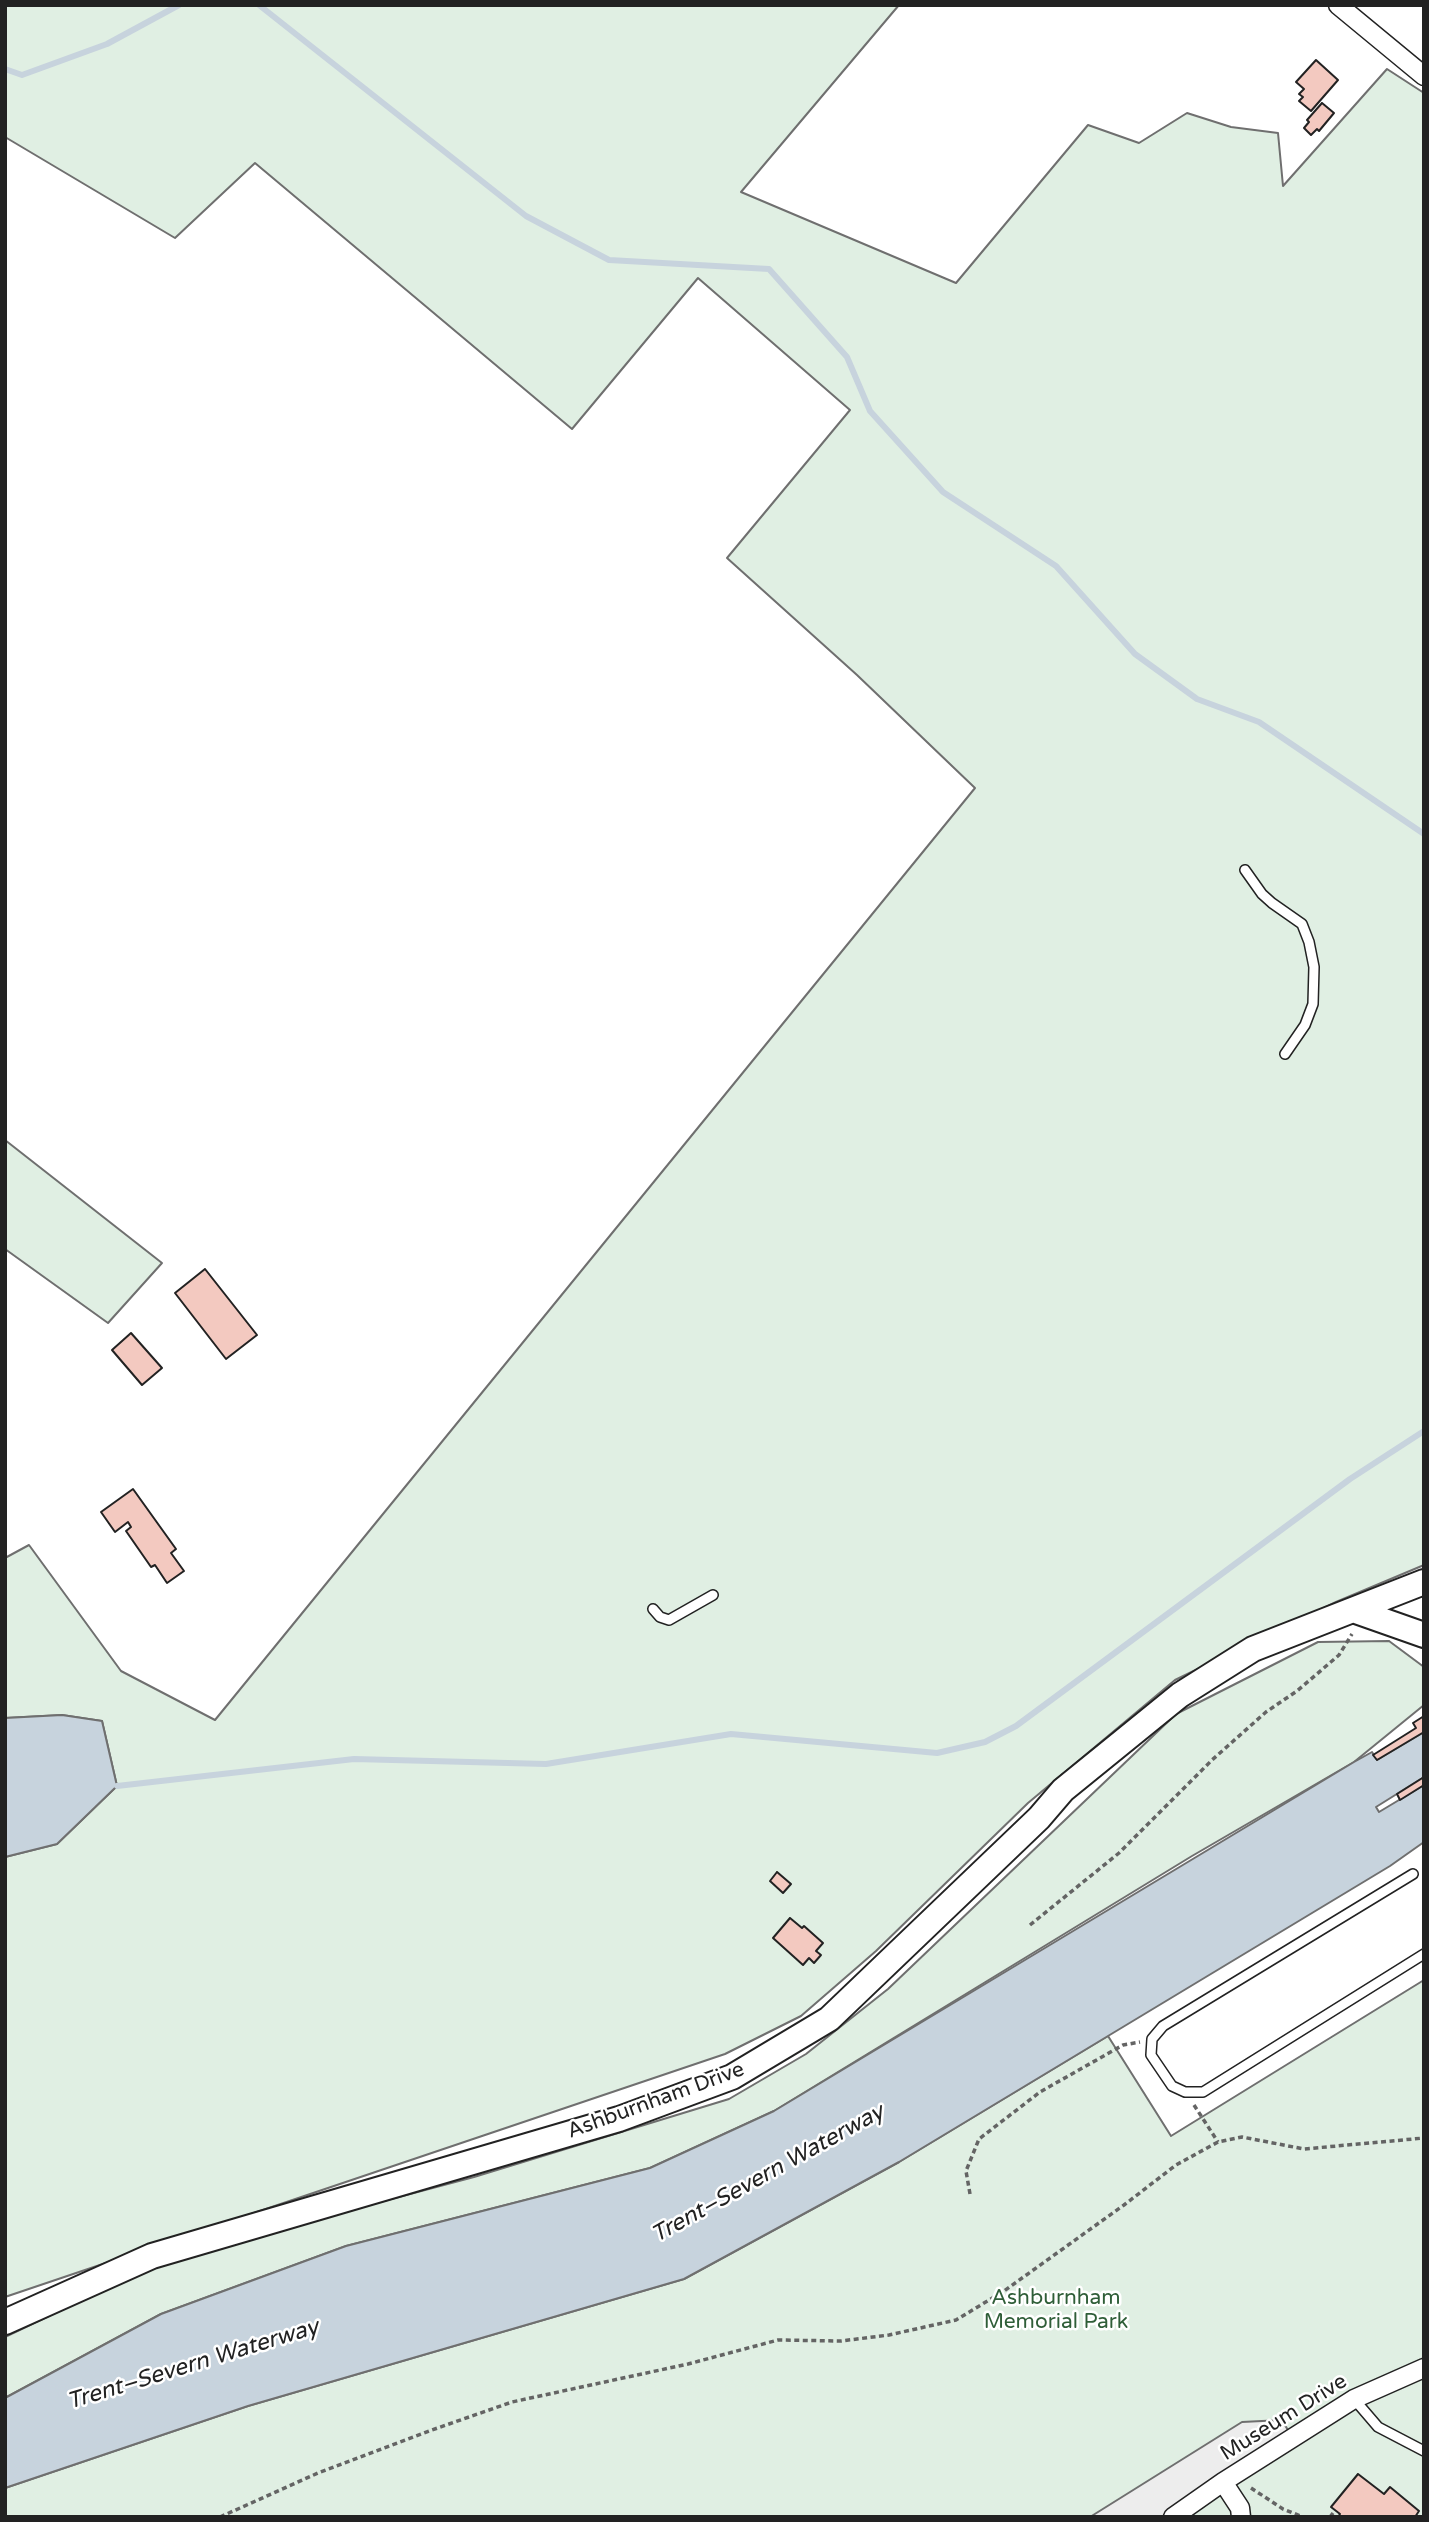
<!DOCTYPE html>
<html>
<head>
<meta charset="utf-8">
<style>
	body { margin:0 }
	#map { position:relative; width:1429px; height:2522px; overflow:hidden; background:#fff; font-family:"Varela Round",sans-serif }
	canvas { display:block }
	.frame { position:absolute; inset:0; border:7px solid #222; pointer-events:none }
</style>
</head>
<body>
<div id="map">
<canvas width="1429" height="2522"></canvas>
<div class="frame"></div>
</div>
<script>
const c = document.querySelector('canvas').getContext('2d');
c.lineJoin = 'round';
function fillPath(path, color) {
  c.fillStyle = color;
  c.fill(path, 'evenodd');
}
function poly(rows) {
  const path = new Path2D();
  for (const r of rows) {
    path.moveTo(r[0], r[1]);
    for (let i = 2; i < r.length; i += 2) path.lineTo(r[i], r[i + 1]);
  }
  return path;
}
function trace(path, color, width, dash) {
  c.strokeStyle = color;
  c.lineWidth = width;
  c.lineCap = dash ? 'butt' : 'round';
  c.setLineDash(dash || []);
  c.stroke(path);
}
function drawText(font, color, halo, rows, align = 'center') {
  c.font = font + ' "Varela Round",sans-serif';
  c.lineWidth = 5;
  c.setLineDash([]);
  c.textBaseline = 'middle';
  c.strokeStyle = halo;
  c.fillStyle = color;
  for (const [text, x, y, turn = 0] of rows) {
    c.save();
    c.translate(x, y);
    c.rotate((+turn || 0) * Math.PI / 180);
    c.textAlign = isNaN(turn) ? turn : align;
    if (halo) c.strokeText(text, 0, 0);
    c.fillText(text, 0, 0);
    c.restore();
  }
}
const green = poly([
	[5,5,899,5,741,192,956,283,1088,125,1139,143,1187,113,1231,127,1278,133,1283,186,1387,69,1424,93,1424,1565,1336,1602,1175,1680,1028,1803,876,1951,801,2016,725,2054,5,2297,5,1857,57,1844,117,1786,102,1721,62,1715,5,1718,5,1558,29,1545,121,1671,215,1720,975,788,857,675,727,558,850,410,698,278,572,429,255,163,175,238,5,137,5,5],
	[5,1140,162,1263,108,1323,5,1249,5,1140],
	[1389,1641,1424,1667,1424,1705,1354,1762,1192,1856,774,2111,650,2168,346,2246,161,2314,5,2398,5,2337,145,2270,237,2240,474,2177,729,2099,806,2054,888,1989,1176,1714,1318,1642,1389,1641],
	[1424,1980,1424,2517,5,2517,5,2488,248,2406,684,2279,899,2162,1108,2036,1171,2136,1424,1980]
]);
fillPath(green, '#e0efe3');
trace(green, '#6f6f6f', 2);
const parking = poly([
	[1282,2420,1289,2432,1239,2473,1163,2517,1090,2517,1242,2422,1282,2420]
]);
fillPath(parking, '#ededed');
trace(parking, '#6f6f6f', 2);
const water = poly([
	[62,1715,102,1721,117,1786,57,1844,5,1857,5,1718,62,1715],
	[1424,1732,1424,1777,1376,1807,1379,1812,1424,1785,1424,1842,1390,1866,899,2162,684,2279,248,2406,5,2488,5,2398,161,2314,346,2246,650,2168,774,2111,1354,1762,1372,1752,1377,1760,1424,1732]
]);
fillPath(water, '#c7d3dd');
trace(water, '#6f6f6f', 2);
trace(poly([
	[259,5,526,216,609,260,769,269,847,357,870,411,943,492,1056,566,1135,654,1197,699,1259,722,1424,834],
	[5,69,22,75,107,44,179,5],
	[117,1786,354,1759,546,1764,731,1734,937,1753,985,1742,1016,1726,1350,1479,1424,1431]
]), '#c7d3dd', 6);
const building = poly([
	[1316,60,1338,80,1311,111,1299,101,1303,97,1299,94,1304,89,1296,82,1316,60],
	[1322,103,1334,113,1319,131,1317,129,1311,135,1304,128,1309,122,1307,120,1322,103],
	[205,1269,257,1335,226,1359,175,1293,205,1269],
	[131,1333,162,1368,142,1385,112,1350,131,1333],
	[133,1489,176,1549,171,1553,184,1571,167,1583,155,1565,151,1567,126,1531,131,1527,128,1522,115,1532,101,1512,133,1489],
	[1424,1716,1424,1732,1377,1760,1373,1755,1416,1728,1413,1723,1424,1716],
	[1424,1777,1424,1785,1400,1800,1397,1794,1424,1777],
	[777,1872,791,1884,783,1893,770,1881,777,1872],
	[790,1918,802,1928,804,1926,823,1943,816,1951,821,1955,814,1963,809,1958,803,1965,773,1938,790,1918],
	[1358,2474,1384,2494,1390,2487,1419,2511,1415,2517,1338,2517,1340,2514,1331,2507,1358,2474]
]);
fillPath(building, '#f3c9c0');
trace(building, '#222', 2);
const lane = poly([
	[1245,870,1262,894,1272,903,1302,924,1309,942,1314,967,1313,1004,1305,1025,1285,1054],
	[653,1609,660,1617,669,1620,713,1595],
	[1413,1874,1163,2026,1152,2039,1151,2055,1172,2086,1185,2092,1203,2092,1424,1954],
	[1354,2399,1378,2427,1424,2451]
]);
const street = poly([
	[1338,5,1424,76],
	[1223,2482,1240,2508,1241,2517],
	[1173,2517,1223,2482,1354,2399,1424,2368]
]);
const secondary = poly([
	[1353,1610,1424,1635],
	[5,2322,152,2256,619,2119,732,2077,829,2019,1039,1818,1063,1790,1180,1695,1253,1649,1424,1582]
]);
trace(lane, '#222', 12);
trace(street, '#222', 21);
trace(secondary, '#222', 28);
trace(poly([
	[1030,1925,1119,1853,1212,1760,1266,1712,1297,1691,1339,1655,1352,1634],
	[1194,2105,1218,2142],
	[970,2194,966,2171,979,2139,1040,2092,1123,2045,1140,2042],
	[1251,2488,1283,2509,1303,2517],
	[220,2517,318,2473,429,2431,512,2402,688,2364,778,2340,841,2341,889,2335,956,2320,1004,2291,1124,2205,1176,2165,1218,2142,1242,2137,1304,2149,1424,2138],
	[1330,2517,1333,2513]
]), '#646464', 3.5, [5, 3.5]);
trace(lane, '#fff', 9);
trace(street, '#fff', 18);
trace(secondary, '#fff', 24);
drawText('21px', '#222', '#fff', [
	["Ashburnham Drive",656,2101,-20],
	["Museum Drive",1284,2418,-32]
]);
drawText('21px', '#2f5e38', '#fff', [
	["Ashburnham",1056,2298],
	["Memorial Park",1056,2322]
]);
drawText('italic 23px', '#222', '#fff', [
	["Trent–Severn Waterway",768,2174,-29],
	["Trent–Severn Waterway",193,2365,-17]
]);
</script>
</body>
</html>
